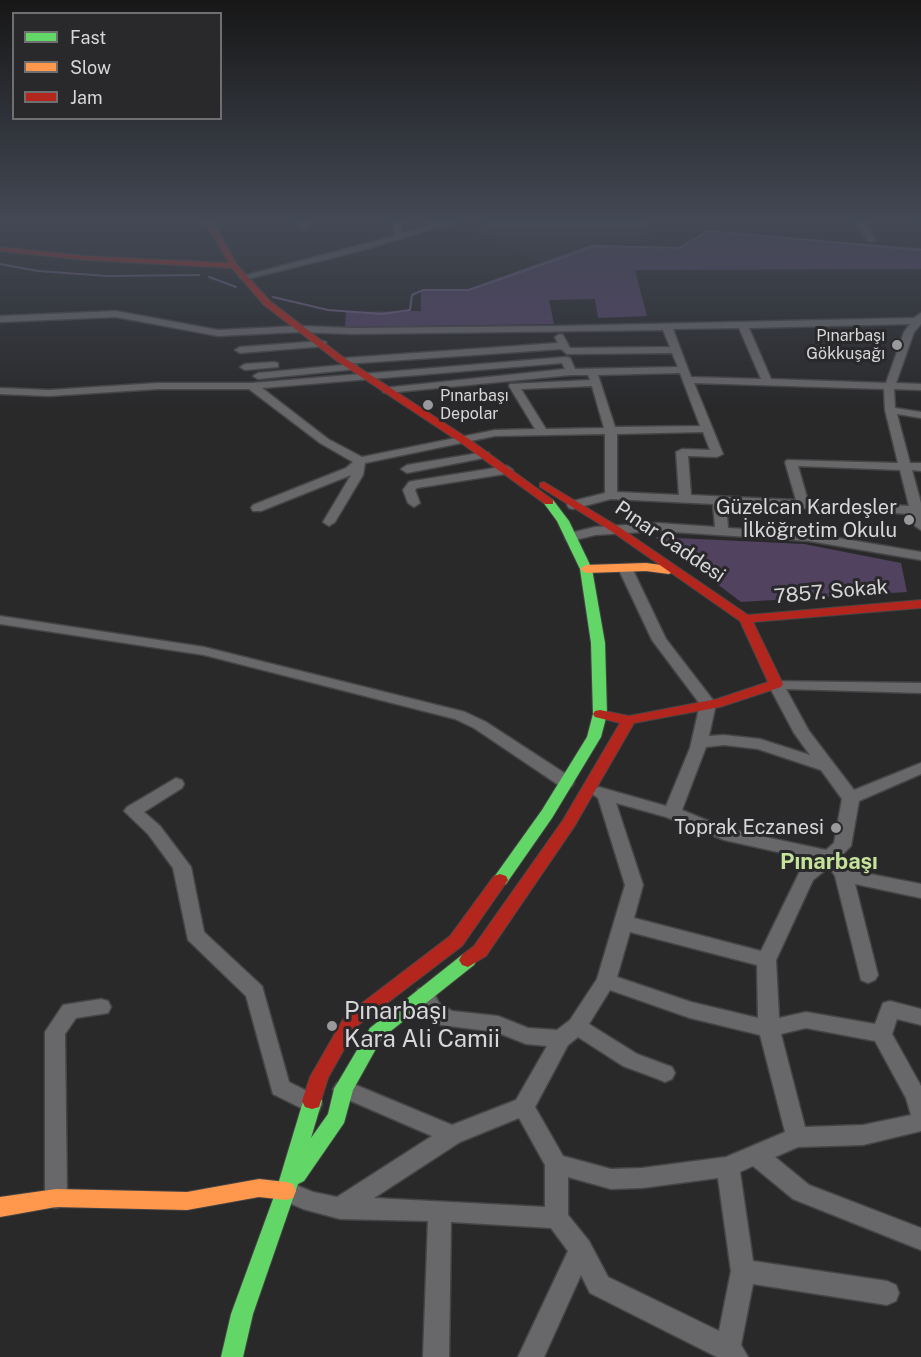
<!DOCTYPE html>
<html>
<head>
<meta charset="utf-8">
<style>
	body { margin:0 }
	#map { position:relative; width:921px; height:1357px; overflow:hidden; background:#29292a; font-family:"Public Sans",sans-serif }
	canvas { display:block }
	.legend { position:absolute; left:12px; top:12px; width:210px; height:108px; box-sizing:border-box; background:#29282b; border:2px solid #6f6e70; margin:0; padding:8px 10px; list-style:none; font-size:18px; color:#d7d6d8 }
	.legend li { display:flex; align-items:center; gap:12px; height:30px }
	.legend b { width:30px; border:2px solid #6f6e70 }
</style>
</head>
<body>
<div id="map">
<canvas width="921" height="1357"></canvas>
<ul class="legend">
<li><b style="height:8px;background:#63d668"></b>Fast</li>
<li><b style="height:8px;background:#ff974d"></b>Slow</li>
<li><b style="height:8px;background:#b3261e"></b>Jam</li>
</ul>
</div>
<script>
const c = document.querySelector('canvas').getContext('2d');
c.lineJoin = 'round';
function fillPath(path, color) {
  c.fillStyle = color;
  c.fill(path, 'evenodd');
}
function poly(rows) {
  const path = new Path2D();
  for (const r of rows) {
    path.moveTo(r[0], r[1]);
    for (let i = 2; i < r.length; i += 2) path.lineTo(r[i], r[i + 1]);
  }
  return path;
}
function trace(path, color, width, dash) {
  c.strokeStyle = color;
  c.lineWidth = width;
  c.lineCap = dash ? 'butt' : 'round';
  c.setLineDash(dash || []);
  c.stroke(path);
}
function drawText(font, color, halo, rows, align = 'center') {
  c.font = font + ' "Public Sans",sans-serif';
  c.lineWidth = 6;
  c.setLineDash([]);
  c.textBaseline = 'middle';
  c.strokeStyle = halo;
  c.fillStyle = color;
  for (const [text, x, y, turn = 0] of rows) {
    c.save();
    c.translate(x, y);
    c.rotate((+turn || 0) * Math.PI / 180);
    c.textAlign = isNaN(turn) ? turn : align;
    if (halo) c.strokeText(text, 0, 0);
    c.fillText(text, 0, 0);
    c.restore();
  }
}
fillPath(poly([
	[496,221,643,221,652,244,592,242,542,262,472,230]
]), '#312d35');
fillPath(poly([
	[655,537,804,544,901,563,907,592,741,602]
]), '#514260');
fillPath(poly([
	[705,232,921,248,921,269,635,270,647,316,598,318,595,299,549,300,554,324,345,327,346,312,421,311,421,291,465,290,592,244,675,249]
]), '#534165');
trace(poly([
	[0,264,38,271,108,276,199,275],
	[209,277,236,287],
	[273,297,328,310,382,314,410,310,412,295,423,290,469,290,595,246,679,248,708,231,921,250]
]), '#6e5c82', 2);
const street = poly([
	[300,221,308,221,307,230,301,230,300,221],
	[393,221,401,221,402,233,444,221,457,221,360,251,243,280,239,277,394,236,393,221],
	[856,221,864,221,875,239,874,241,868,241,856,221],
	[116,311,218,330,300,326,352,328,557,326,914,318,921,313,921,324,914,332,896,383,921,384,921,390,894,389,895,408,921,412,921,418,897,414,910,463,921,463,921,471,912,470,921,503,921,530,915,526,911,514,726,504,728,528,809,533,921,552,921,560,809,541,658,531,595,535,571,541,566,540,565,537,566,534,595,527,658,523,715,527,713,504,611,499,573,509,569,508,567,505,569,502,605,493,605,434,495,436,365,463,363,475,335,522,329,526,323,522,351,475,261,511,253,511,251,508,253,505,346,468,353,462,320,443,249,389,158,389,49,396,0,394,0,388,49,390,158,383,252,383,566,357,570,358,575,369,678,367,672,353,567,354,561,349,345,364,340,361,345,358,558,343,555,337,560,334,563,335,570,348,670,347,663,330,352,334,300,332,218,336,116,317,0,322,0,316,116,311],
	[910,324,904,332,886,383,771,379,749,328,910,324],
	[739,328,761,379,691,377,673,329,739,328],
	[562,363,565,369,383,388,383,392,387,393,571,375,588,375,590,380,510,384,509,386,535,429,495,430,362,457,328,439,262,388,562,363],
	[680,373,700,426,615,427,598,375,680,373],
	[694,383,884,389,885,410,898,463,787,460,785,462,796,500,691,495,688,456,717,457,723,454,694,383],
	[592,386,604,428,546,429,521,389,592,386],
	[703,432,710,450,682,449,676,452,679,495,617,492,617,434,703,432],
	[798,466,900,470,909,506,808,501,798,466],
	[322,341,326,342,326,346,240,353,235,350,240,347,322,341],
	[274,362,278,363,278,367,245,370,240,367,245,364,274,362],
	[353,364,357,365,357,369,258,379,253,376,258,373,353,364],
	[485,452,489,453,489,457,407,473,401,469,407,465,485,452],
	[507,466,513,470,511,473,417,488,415,490,420,503,414,507,408,503,403,490,409,482,413,481,507,466],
	[625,564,632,568,666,639,716,704,709,736,724,735,760,739,810,755,794,733,768,684,771,681,921,683,921,693,786,689,809,731,854,790,921,763,921,774,859,801,851,846,840,857,850,870,921,884,921,898,855,884,878,975,875,980,868,983,861,980,835,876,829,867,813,880,776,960,779,1018,806,1012,875,1024,883,1003,890,1001,921,1009,921,1025,897,1019,892,1034,921,1086,921,1131,863,1145,798,1147,775,1157,809,1185,921,1228,921,1250,793,1199,753,1166,740,1172,753,1261,887,1281,896,1285,899,1293,896,1301,887,1305,753,1284,741,1345,748,1357,717,1357,590,1293,581,1275,544,1357,518,1357,568,1251,551,1228,451,1222,449,1357,423,1357,428,1221,340,1219,303,1209,278,1198,275,1191,278,1184,286,1181,313,1192,337,1197,432,1136,337,1095,333,1089,337,1083,344,1080,351,1083,452,1125,516,1100,547,1046,526,1044,496,1032,441,1025,425,1015,415,995,418,989,425,987,432,989,439,1003,452,1011,498,1016,528,1028,557,1030,570,1020,597,979,625,885,598,798,591,793,593,789,599,787,666,806,690,748,700,704,652,640,618,568,625,564],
	[724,745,758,749,821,770,842,799,834,843,826,850,728,829,682,810,706,747,724,745],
	[616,803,666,817,724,840,814,860,800,871,761,951,634,918,643,885,616,803],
	[630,932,757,965,758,1018,691,1002,617,977,630,932],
	[610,990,690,1018,760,1035,785,1132,726,1157,642,1168,611,1169,563,1156,535,1107,568,1045,578,1037,623,1066,658,1079,665,1082,672,1079,675,1073,672,1067,637,1054,589,1024,610,990],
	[806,1028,875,1041,906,1098,911,1115,863,1125,805,1127,781,1034,806,1028],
	[519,1118,545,1165,545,1207,374,1198,460,1142,519,1118],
	[568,1177,611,1189,642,1188,718,1178,731,1271,719,1331,608,1277,589,1241,568,1215,568,1177],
	[0,616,204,647,465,712,486,722,572,778,574,782,572,786,560,786,474,728,455,719,204,655,0,624,0,616],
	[176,778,182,780,184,784,182,788,144,812,160,826,191,867,204,932,262,986,289,1082,319,1097,322,1104,319,1111,311,1113,273,1094,246,996,188,940,173,868,148,834,124,811,127,807,176,778],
	[101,999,108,1001,111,1007,108,1013,76,1018,65,1034,67,1198,64,1205,56,1208,48,1205,45,1198,45,1032,63,1005,101,999]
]);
const fast = poly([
	[549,499,553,500,569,521,592,569,605,643,607,714,601,737,552,818,506,884,500,886,494,884,492,880,542,810,587,737,593,714,591,643,580,569,557,521,543,502,549,499],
	[468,953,474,955,477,960,474,965,382,1038,353,1090,344,1123,304,1181,298,1184,253,1314,243,1357,221,1357,231,1314,276,1191,305,1095,312,1093,319,1095,322,1101,311,1138,328,1114,334,1089,370,1028,462,955,468,953]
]);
const slow = poly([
	[646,563,669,566,675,570,669,574,646,571,586,573,580,569,586,565,646,563],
	[259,1179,286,1182,293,1184,296,1191,293,1198,286,1200,259,1197,187,1210,56,1207,0,1217,0,1197,56,1189,187,1192,259,1179]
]);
const jam = poly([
	[205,221,213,221,237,265,270,301,343,357,469,439,553,500,553,504,545,504,461,443,337,361,264,305,232,268,86,260,0,251,0,247,86,256,229,263,205,221],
	[544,482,619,527,748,615,921,600,921,608,753,622,783,684,781,687,720,707,634,723,574,827,486,956,468,967,462,965,459,960,462,955,474,946,563,820,620,723,595,717,593,714,595,711,600,710,629,716,717,699,768,682,740,621,611,531,540,487,540,483,544,482],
	[500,874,506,876,508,880,462,946,357,1026,328,1078,319,1107,312,1109,305,1107,302,1101,310,1077,345,1016,450,936,494,876,500,874]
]);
trace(street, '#454546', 3);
trace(fast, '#454546', 2);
trace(slow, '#454546', 2);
trace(jam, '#454546', 2);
fillPath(street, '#686769');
fillPath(fast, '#63d668');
fillPath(slow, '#ff974d');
fillPath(jam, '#b3261e');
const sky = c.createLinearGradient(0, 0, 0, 411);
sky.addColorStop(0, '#171717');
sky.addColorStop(0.54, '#434955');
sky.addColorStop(1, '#43495500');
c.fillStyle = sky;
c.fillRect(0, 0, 921, 411);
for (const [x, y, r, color] of [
	[897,345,6,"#9a999b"],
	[428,405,6,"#9a999b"],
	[909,520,6,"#9a999b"],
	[836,828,6,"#9a999b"],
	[332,1026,6,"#9a999b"]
]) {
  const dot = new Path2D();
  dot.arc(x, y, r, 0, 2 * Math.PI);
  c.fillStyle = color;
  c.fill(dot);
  trace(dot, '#29282b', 2);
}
drawText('16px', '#d7d6d8', '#29282b', [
	["Pınarbaşı",885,336],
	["Gökkuşağı",885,354],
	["Pınarbaşı",440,396,"left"],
	["Depolar",440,414,"left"]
], 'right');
drawText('20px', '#d7d6d8', '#29282b', [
	["Güzelcan Kardeşler",897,508],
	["İlköğretim Okulu",897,531],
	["Toprak Eczanesi",824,828]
], 'right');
drawText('20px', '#d7d6d8', '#29282b', [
	["Pınar Caddesi",670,542,34],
	["7857. Sokak",831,592,-5]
]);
drawText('bold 22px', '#c6e39a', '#29282b', [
	["Pınarbaşı",829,862]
]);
drawText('24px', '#d7d6d8', '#29282b', [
	["Pınarbaşı",344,1012],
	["Kara Ali Camii",344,1040]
], 'left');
</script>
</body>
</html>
